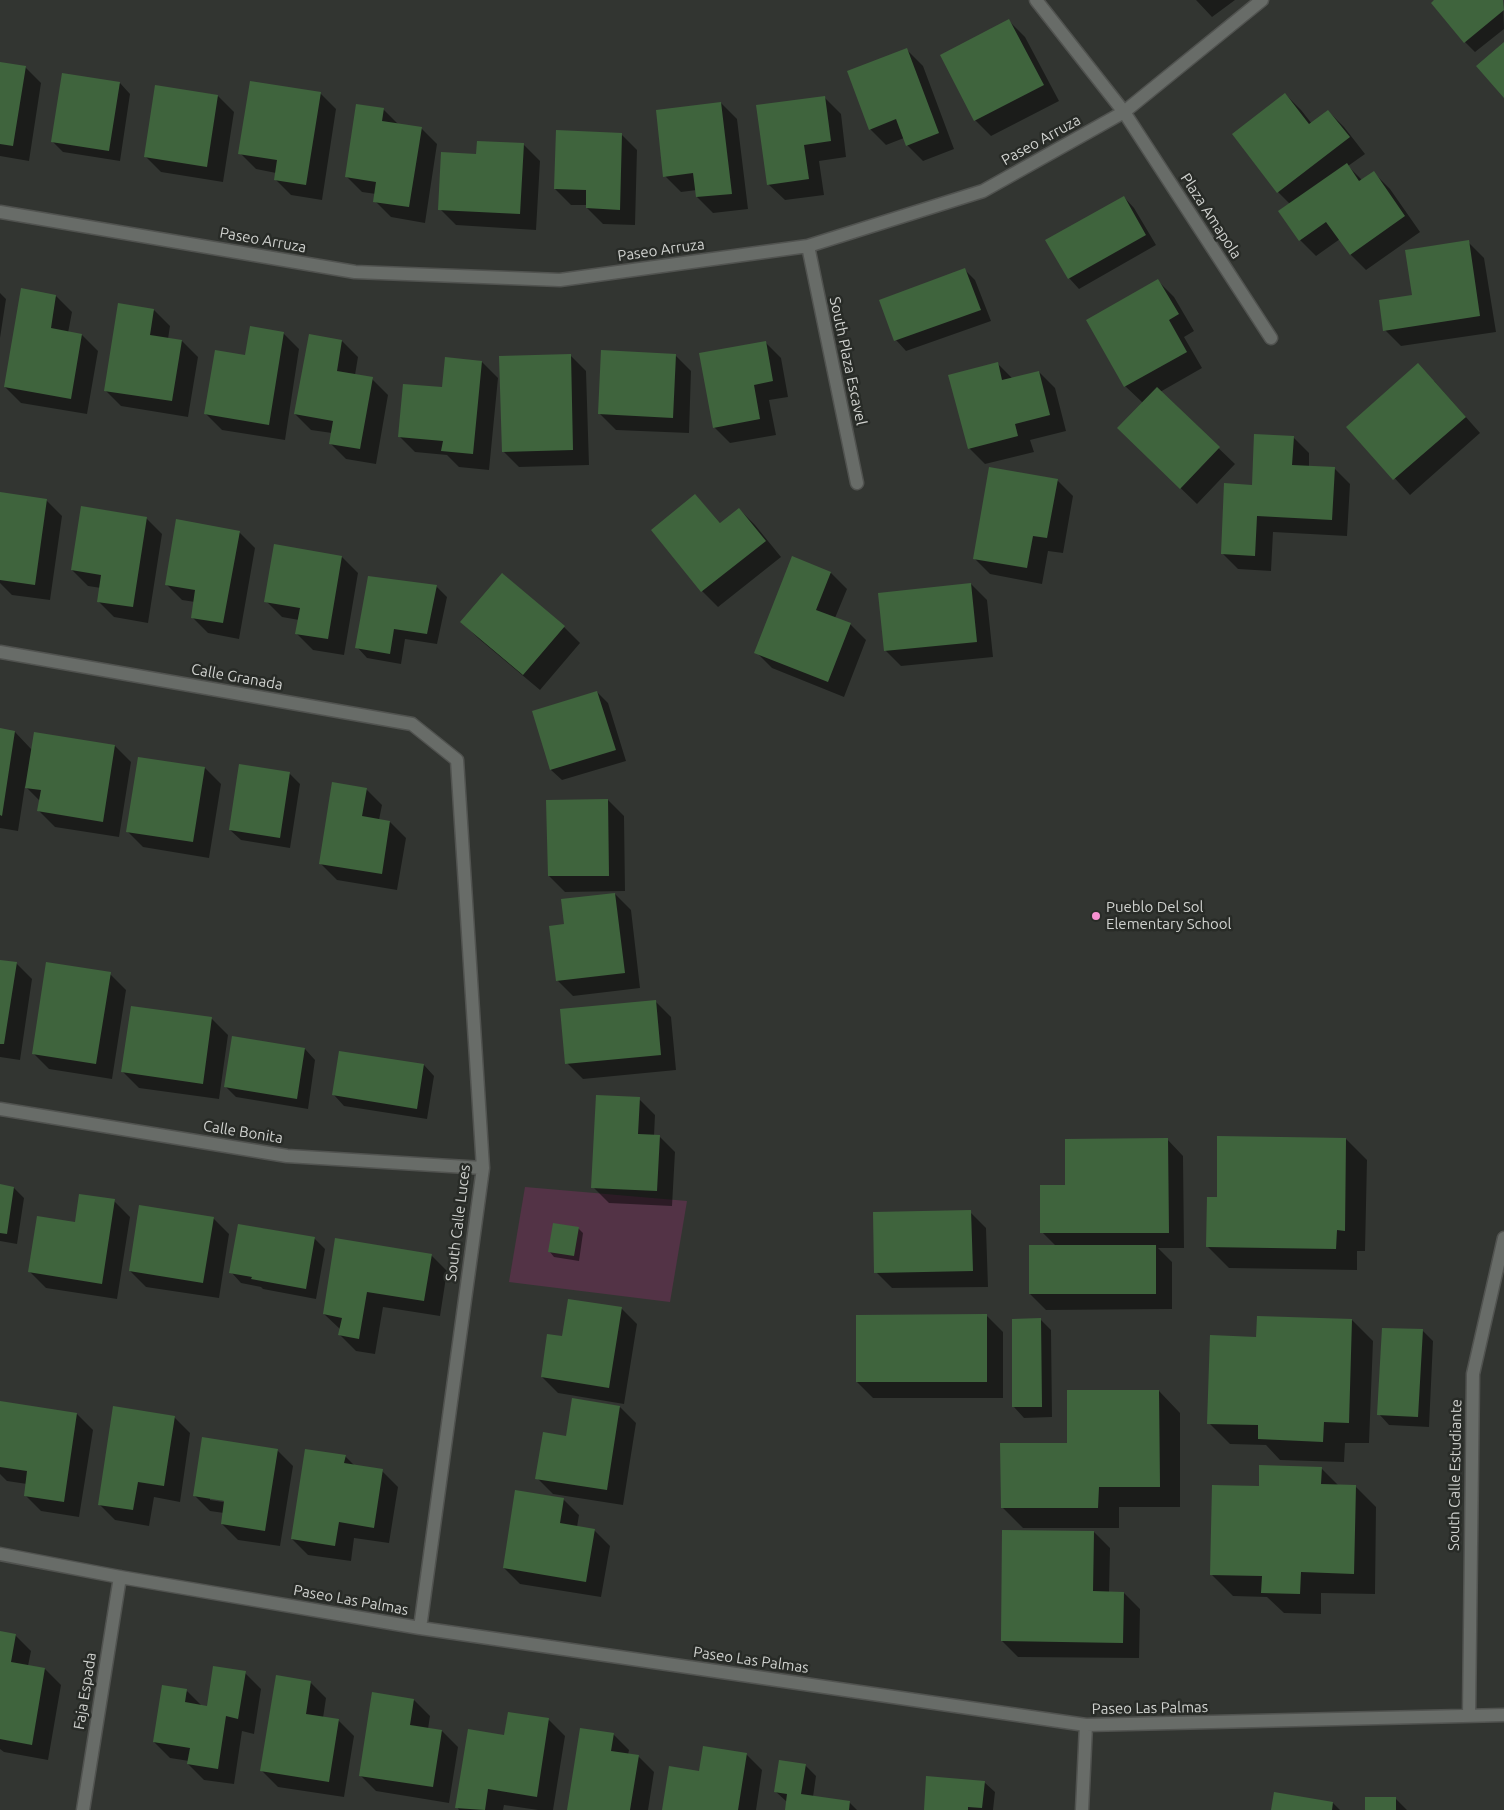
<!DOCTYPE html>
<html>
<head>
<meta charset="utf-8">
<style>
	body { margin:0 }
	canvas { display:block; background:#323531 }
</style>
</head>
<body>
<canvas width="1504" height="1810"></canvas>
<script>
const c = document.querySelector('canvas').getContext('2d');
c.lineJoin = 'round';
function fillPath(path, color) {
  c.fillStyle = color;
  c.fill(path, 'evenodd');
}
function poly(rows) {
  const path = new Path2D();
  for (const r of rows) {
    path.moveTo(r[0], r[1]);
    for (let i = 2; i < r.length; i += 2) path.lineTo(r[i], r[i + 1]);
  }
  return path;
}
function trace(path, color, width, dash) {
  c.strokeStyle = color;
  c.lineWidth = width;
  c.lineCap = dash ? 'butt' : 'round';
  c.setLineDash(dash || []);
  c.stroke(path);
}
function drawText(font, color, halo, rows, align = 'center') {
  c.font = font + ' Ubuntu,sans-serif';
  c.lineWidth = 5;
  c.setLineDash([]);
  c.textBaseline = 'middle';
  c.strokeStyle = halo;
  c.fillStyle = color;
  for (const [text, x, y, turn = 0] of rows) {
    c.save();
    c.translate(x, y);
    c.rotate((+turn || 0) * Math.PI / 180);
    c.textAlign = isNaN(turn) ? turn : align;
    if (halo) c.strokeText(text, 0, 0);
    c.fillText(text, 0, 0);
    c.restore();
  }
}
fillPath(poly([
	[525,1187,687,1201,670,1302,509,1282]
]), '#533346');
fillPath(poly([
	[1196,0,1235,0,1212,17],
	[1436,0,1503,0,1504,29,1475,52,1465,42],
	[1009,21,1025,37,1059,101,991,136,975,120],
	[907,50,923,66,954,149,923,161,907,145,904,138,886,145,870,129],
	[0,63,25,67,41,83,29,161,0,156],
	[120,83,130,94,120,161,63,152,53,142],
	[320,93,336,109,322,200,291,195,275,179,276,173,256,169,240,153],
	[1285,94,1301,110,1312,124,1328,111,1344,127,1365,154,1348,166,1363,181,1374,173,1390,189,1420,232,1366,270,1350,254,1340,239,1316,256,1300,240,1290,204,1278,192],
	[218,96,234,112,223,182,161,172,145,156],
	[825,98,841,114,846,157,819,161,824,195,785,200,768,184],
	[721,103,737,119,748,209,713,213,697,197,697,190,681,192,665,176],
	[383,109,399,125,421,128,437,144,425,223,391,217,375,201,376,194,362,192,346,176],
	[621,134,637,150,635,225,603,224,587,208,587,205,571,205,555,189],
	[524,145,540,161,536,230,456,225,440,209,478,156],
	[1124,197,1134,208,1156,245,1079,289,1069,278],
	[1468,242,1484,258,1496,332,1401,346,1385,330,1414,296],
	[964,269,975,280,991,321,906,351,896,340],
	[1158,281,1174,297,1194,331,1184,337,1202,368,1160,392,1235,464,1197,504,1135,444,1143,403,1125,386],
	[0,293,6,299,0,338],
	[56,296,72,312,68,333,82,335,98,351,87,414,21,403,5,387],
	[154,310,170,326,168,339,182,341,198,357,188,417,121,406,105,390],
	[283,333,299,349,285,440,222,430,206,414,246,356],
	[342,341,358,357,355,375,372,379,388,395,376,464,346,459,330,443,332,433,311,430,295,414],
	[765,342,781,358,788,397,769,400,776,435,730,443,714,427],
	[570,355,586,371,589,465,519,467,503,451],
	[675,355,691,371,689,433,616,430,600,414],
	[482,362,498,378,489,470,459,467,447,455,415,452,399,436],
	[998,364,1013,379,1039,372,1055,388,1066,431,1030,440,1034,452,985,464,969,448],
	[1434,381,1480,433,1410,495,1348,427],
	[1293,437,1309,453,1309,467,1334,468,1350,484,1347,536,1273,532,1271,571,1238,569,1222,553,1254,486],
	[1057,480,1073,496,1063,553,1048,551,1042,584,990,574,974,558],
	[0,494,46,500,62,516,50,600,12,595,0,583],
	[695,495,721,524,739,509,755,525,781,557,718,607,702,591,653,530],
	[146,518,162,534,148,623,114,617,98,601,101,588,88,586,72,570],
	[239,532,255,548,239,639,208,633,192,617,195,602,182,600,166,584],
	[342,557,358,573,344,655,313,650,297,634,299,620,282,617,266,601],
	[793,558,831,573,847,589,835,618,850,624,866,640,844,697,772,668,756,652],
	[503,574,564,627,580,643,540,690,478,638,462,622],
	[971,584,987,600,993,657,901,666,885,650],
	[436,586,447,597,437,644,405,639,401,664,367,658,357,647],
	[597,692,608,703,626,761,562,780,551,770,534,712],
	[0,730,15,732,32,750,115,746,131,762,119,837,55,827,39,811,40,801,25,786,18,831,0,828],
	[205,768,221,784,209,858,143,847,127,831],
	[289,773,300,784,290,848,241,840,230,830],
	[366,789,382,805,379,820,390,822,406,838,397,890,337,880,321,864],
	[608,800,624,816,625,891,565,892,549,876],
	[615,894,631,910,640,988,573,996,557,980,566,925],
	[0,961,16,963,32,979,20,1060,0,1057],
	[110,974,126,990,112,1079,49,1069,33,1053],
	[655,1001,671,1017,676,1070,583,1079,567,1063],
	[132,1007,212,1019,228,1035,219,1099,139,1088,123,1072],
	[233,1038,305,1049,315,1060,308,1109,236,1097,226,1087],
	[424,1065,434,1076,427,1119,344,1106,334,1095],
	[639,1099,655,1115,654,1136,659,1136,675,1152,672,1206,609,1203,593,1187],
	[1167,1139,1183,1156,1184,1248,1158,1248,1172,1262,1172,1309,1046,1310,1030,1294,1056,1246,1042,1232,1066,1186],
	[1346,1139,1367,1160,1365,1251,1357,1251,1357,1270,1229,1268,1208,1247],
	[0,1186,14,1188,24,1198,17,1244,0,1241],
	[114,1201,130,1217,117,1299,46,1288,30,1272],
	[970,1212,986,1228,988,1287,892,1288,876,1272],
	[213,1218,229,1234,219,1298,146,1287,130,1271],
	[578,1228,583,1233,579,1261,554,1257,550,1252],
	[314,1238,325,1249,316,1299,263,1289,261,1287,241,1283,231,1272],
	[431,1255,447,1271,440,1316,383,1307,375,1354,356,1351,340,1335,341,1330,324,1314],
	[621,1308,637,1324,624,1404,558,1393,542,1377,563,1338],
	[987,1316,1003,1332,1003,1398,873,1398,857,1382],
	[1041,1320,1051,1330,1052,1417,1024,1418,1014,1407],
	[1352,1320,1373,1341,1369,1443,1345,1443,1344,1462,1280,1460,1266,1445,1230,1444,1209,1423,1257,1338],
	[1422,1330,1433,1341,1429,1427,1389,1425,1379,1414],
	[1159,1391,1180,1413,1180,1507,1119,1507,1119,1528,1023,1528,1002,1507,1068,1445],
	[0,1405,77,1414,93,1430,79,1517,41,1511,25,1495,27,1484,7,1481,0,1474],
	[620,1407,636,1423,623,1505,553,1494,537,1478,567,1437],
	[174,1417,190,1433,180,1502,154,1497,149,1526,115,1520,99,1504],
	[277,1450,293,1466,280,1546,238,1540,222,1524,224,1513,210,1511,194,1495],
	[210,1497,230,1503,210,1500],
	[345,1456,355,1466,382,1471,398,1487,389,1543,354,1538,351,1561,308,1555,292,1539],
	[1321,1468,1339,1486,1355,1486,1376,1507,1375,1594,1321,1593,1321,1614,1284,1613,1267,1597,1233,1596,1212,1575,1260,1488],
	[563,1499,579,1515,577,1527,594,1530,610,1546,601,1597,520,1584,504,1568],
	[1094,1532,1110,1548,1109,1593,1124,1593,1140,1609,1139,1658,1018,1657,1002,1641],
	[0,1632,15,1635,31,1651,28,1666,45,1669,61,1685,48,1760,4,1752,0,1749],
	[245,1673,261,1689,254,1734,242,1731,234,1784,204,1780,188,1764,189,1761,170,1758,154,1742,187,1691,203,1707,208,1708],
	[310,1682,326,1698,323,1718,338,1720,354,1736,344,1797,278,1787,262,1771],
	[414,1700,430,1716,428,1729,442,1731,458,1747,449,1803,376,1791,360,1775],
	[549,1720,565,1736,553,1810,538,1810,504,1805,503,1810,459,1810,457,1807,505,1736],
	[613,1734,629,1750,628,1755,638,1756,654,1772,648,1810,568,1810],
	[746,1754,762,1770,756,1810,663,1810,700,1772],
	[805,1765,816,1776,813,1797,849,1802,857,1810,786,1810,787,1802,775,1791],
	[984,1782,995,1792,993,1810,925,1810],
	[1396,1799,1407,1810,1367,1810],
	[1333,1803,1340,1810,1273,1810]
]), '#0007');
fillPath(poly([
	[1434,0,1503,0,1504,10,1464,43,1431,3],
	[1009,19,1044,85,974,121,940,55],
	[1504,42,1504,98,1476,66],
	[907,48,939,133,906,146,896,119,869,130,847,71],
	[0,62,26,66,13,146,0,144],
	[62,73,120,82,109,151,51,142],
	[250,81,321,92,306,185,274,180,277,160,238,154],
	[155,85,218,95,207,167,144,157],
	[1285,93,1309,124,1328,110,1350,137,1277,193,1232,134],
	[825,96,831,141,804,145,809,179,767,185,756,105],
	[721,102,732,194,696,197,693,173,663,177,656,110],
	[356,104,384,108,382,121,422,127,409,207,373,202,376,182,345,177],
	[556,130,622,133,620,210,586,208,586,190,554,189],
	[477,141,524,143,520,214,438,210,441,152,476,154],
	[1347,163,1359,181,1374,171,1405,216,1350,255,1326,222,1299,241,1278,211],
	[1124,196,1146,235,1068,279,1045,240],
	[1469,240,1480,316,1383,331,1379,300,1412,295,1405,250],
	[965,268,981,310,894,341,879,300],
	[1158,279,1179,314,1169,320,1187,352,1124,387,1086,320],
	[21,288,56,295,51,328,82,334,71,399,4,387],
	[118,303,154,309,150,335,182,340,172,401,104,391],
	[250,326,284,332,269,425,204,414,215,350,245,355],
	[309,334,342,340,337,371,373,377,360,449,329,444,333,421,294,414],
	[766,341,773,381,754,385,760,419,713,428,699,353],
	[601,350,676,354,673,418,598,414],
	[571,354,573,450,502,452,499,356],
	[445,357,482,361,473,454,441,451,443,441,398,437,403,384,442,387],
	[998,362,1002,380,1039,371,1050,415,1015,424,1018,436,968,449,948,375],
	[1418,363,1466,417,1393,480,1346,427],
	[1157,387,1220,447,1180,489,1117,428],
	[1254,434,1294,436,1292,465,1335,467,1332,520,1257,516,1255,556,1221,554,1224,483,1252,485],
	[989,467,1058,479,1047,538,1033,536,1027,568,973,559],
	[0,492,47,499,35,585,0,580],
	[695,494,720,523,739,508,766,541,701,592,651,530],
	[81,506,147,517,133,607,97,602,101,575,71,570],
	[176,519,240,531,223,623,191,618,195,590,165,585],
	[274,544,342,556,328,639,295,634,300,608,264,602],
	[792,556,831,572,816,610,851,623,828,682,754,653],
	[502,573,565,626,523,675,460,622],
	[368,576,437,585,427,634,394,629,390,654,355,648],
	[971,583,977,642,884,651,878,593],
	[597,691,616,750,550,770,532,711],
	[0,728,15,731,2,816,0,815],
	[34,732,115,745,103,822,37,811,41,790,25,788],
	[138,757,205,767,193,842,126,832],
	[239,764,290,772,280,838,229,830],
	[332,782,367,788,362,816,390,821,382,874,319,864],
	[608,799,609,876,548,876,546,800],
	[615,893,625,973,556,981,549,926,564,924,561,899],
	[0,960,17,962,4,1044,0,1044],
	[46,962,111,972,96,1064,32,1054],
	[656,1000,661,1055,565,1064,560,1009],
	[131,1006,212,1017,203,1084,121,1072],
	[232,1036,305,1048,297,1099,224,1087],
	[339,1051,424,1064,417,1109,332,1095],
	[596,1095,640,1097,638,1134,660,1135,657,1191,591,1188],
	[1217,1136,1346,1138,1345,1231,1337,1230,1336,1249,1206,1247,1207,1197,1217,1197],
	[1168,1138,1169,1233,1040,1233,1040,1185,1065,1185,1065,1139],
	[0,1184,14,1187,7,1234,0,1233],
	[79,1194,115,1199,102,1284,28,1272,37,1216,75,1222],
	[139,1205,214,1217,203,1283,129,1271],
	[971,1210,973,1271,874,1273,873,1212],
	[553,1223,579,1227,574,1256,548,1252],
	[238,1224,315,1237,306,1289,251,1279,252,1277,229,1273],
	[335,1238,432,1254,424,1301,367,1292,359,1339,338,1335,342,1318,323,1314],
	[1029,1245,1156,1245,1156,1294,1029,1294],
	[568,1299,622,1307,609,1388,541,1377,547,1334,562,1336],
	[987,1314,987,1382,856,1382,856,1315],
	[1257,1316,1352,1319,1349,1423,1324,1422,1323,1442,1258,1439,1258,1425,1207,1424,1210,1335,1256,1337],
	[1041,1318,1042,1407,1012,1407,1012,1319],
	[1382,1328,1423,1329,1418,1417,1377,1415],
	[1067,1390,1159,1390,1160,1487,1099,1487,1098,1508,1001,1508,1000,1443,1067,1443],
	[572,1398,620,1406,607,1490,535,1479,543,1432,566,1436],
	[0,1401,77,1413,64,1502,24,1496,27,1471,0,1467],
	[113,1406,175,1416,164,1486,138,1482,133,1510,98,1505],
	[202,1437,278,1449,265,1531,221,1524,224,1501,193,1496],
	[305,1449,346,1455,344,1463,383,1469,374,1528,339,1522,335,1546,291,1539],
	[1259,1465,1322,1467,1321,1484,1356,1485,1354,1574,1301,1572,1300,1594,1261,1593,1262,1576,1210,1575,1212,1485,1259,1486],
	[515,1490,564,1498,560,1523,595,1529,586,1582,503,1568],
	[1002,1530,1094,1531,1093,1591,1124,1592,1123,1643,1001,1641],
	[0,1631,16,1634,11,1662,45,1668,32,1745,0,1739],
	[213,1666,246,1671,238,1719,226,1716,218,1769,187,1764,190,1748,153,1742,162,1685,187,1689,185,1702,207,1706],
	[276,1675,311,1681,306,1714,339,1719,329,1782,260,1771],
	[372,1692,414,1699,410,1725,442,1730,433,1787,359,1776],
	[508,1712,549,1718,537,1797,488,1789,485,1810,455,1808,468,1729,504,1735],
	[580,1728,614,1733,611,1751,639,1755,630,1810,567,1810],
	[703,1746,747,1753,738,1810,662,1810,669,1766,699,1771],
	[779,1760,806,1764,801,1794,850,1801,849,1810,785,1810,787,1794,774,1792],
	[926,1776,985,1781,982,1808,968,1807,968,1810,924,1810],
	[1274,1792,1333,1802,1332,1810,1271,1810],
	[1365,1797,1396,1797,1396,1810,1365,1810]
]), '#3f643d');
const street = poly([
	[1036,0,1124,112,1271,338],
	[0,212,355,272,560,280,808,246,983,191,1124,112,1262,0],
	[808,246,857,483],
	[0,652,412,724,457,760,483,1168,420,1628],
	[0,1109,287,1156,483,1168],
	[0,1554,120,1577,420,1628,1086,1725,1504,1715],
	[1469,1716,1473,1374,1504,1238],
	[83,1810,120,1577],
	[1082,1810,1086,1725]
]);
trace(street, '#515350', 15);
trace(street, '#686c68', 12);
for (const [x, y, r, color] of [
	[1096,916,5,"#f690cf"]
]) {
  const dot = new Path2D();
  dot.arc(x, y, r, 0, 2 * Math.PI);
  c.fillStyle = color;
  c.fill(dot);
  trace(dot, '#282b27', 2);
}
drawText('15px', '#d0d2cf', '#282b27', [
	["Paseo Arruza",1041,140,-29],
	["Plaza Amapola",1211,216,57],
	["Paseo Arruza",263,240,10],
	["Paseo Arruza",661,250,-8],
	["South Plaza Escavel",848,361,78],
	["Calle Granada",237,677,10],
	["Calle Bonita",243,1132,9],
	["South Calle Luces",458,1223,-83],
	["South Calle Estudiante",1455,1475,-89],
	["Paseo Las Palmas",351,1600,10],
	["Paseo Las Palmas",751,1660,8],
	["Faja Espada",85,1691,-81],
	["Paseo Las Palmas",1150,1708,-1]
]);
drawText('15px', '#d0d2cf', '#282b27', [
	["Pueblo Del Sol",1106,907],
	["Elementary School",1106,924]
], 'left');
</script>
</body>
</html>
